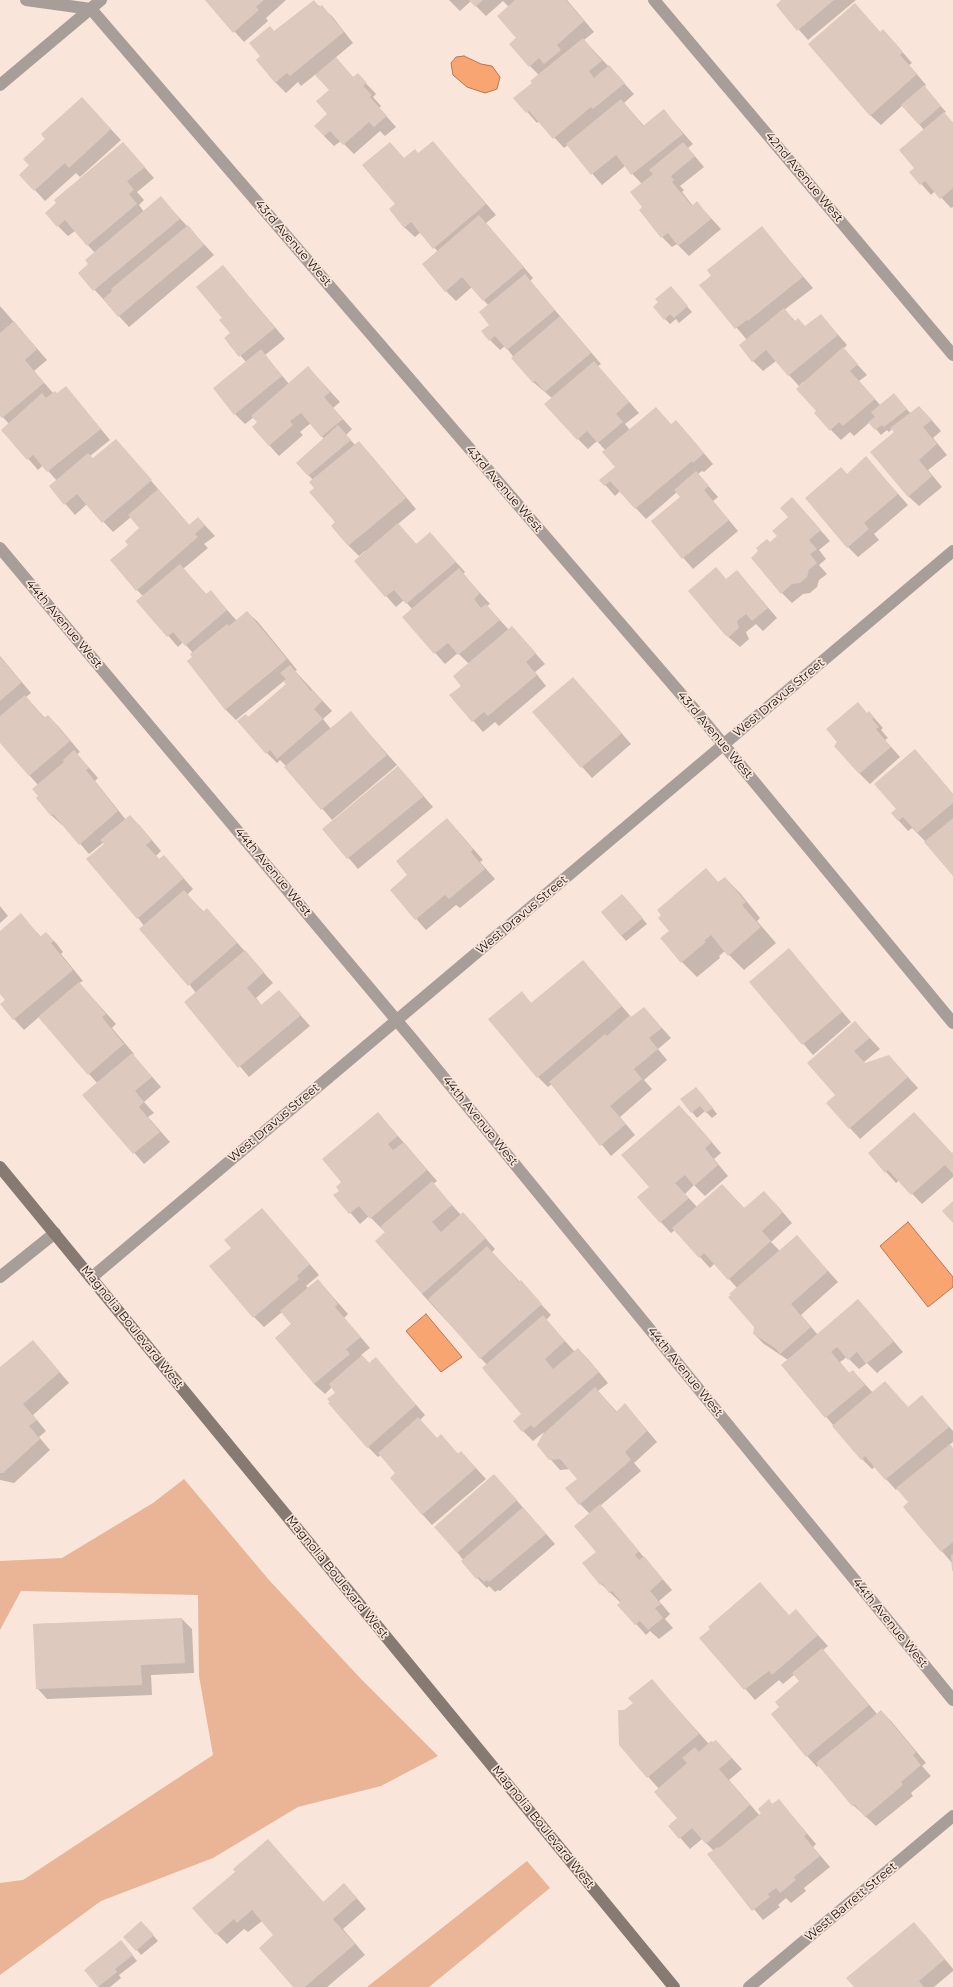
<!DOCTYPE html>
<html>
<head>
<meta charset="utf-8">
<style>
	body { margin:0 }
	canvas { display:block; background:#f9e5d9 }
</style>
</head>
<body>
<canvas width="953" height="1987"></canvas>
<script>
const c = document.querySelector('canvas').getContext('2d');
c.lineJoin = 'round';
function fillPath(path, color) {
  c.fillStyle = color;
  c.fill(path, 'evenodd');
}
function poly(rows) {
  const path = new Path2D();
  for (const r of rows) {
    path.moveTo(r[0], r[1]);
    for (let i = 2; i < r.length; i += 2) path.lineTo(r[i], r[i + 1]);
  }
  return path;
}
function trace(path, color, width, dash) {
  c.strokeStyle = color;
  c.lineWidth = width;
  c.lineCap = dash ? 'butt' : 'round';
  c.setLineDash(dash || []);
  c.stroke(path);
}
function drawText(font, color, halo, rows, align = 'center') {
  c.font = font + ' Montserrat,sans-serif';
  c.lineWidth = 3.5;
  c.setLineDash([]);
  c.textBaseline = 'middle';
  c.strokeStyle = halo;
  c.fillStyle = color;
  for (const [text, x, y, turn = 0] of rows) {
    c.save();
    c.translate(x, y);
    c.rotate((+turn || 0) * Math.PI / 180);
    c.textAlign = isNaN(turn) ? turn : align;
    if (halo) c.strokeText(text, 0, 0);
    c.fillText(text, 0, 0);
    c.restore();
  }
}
fillPath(poly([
	[184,1479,269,1580,361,1679,438,1756,381,1786,298,1807,213,1858,101,1901,0,1975,0,1883,23,1880,213,1755,199,1676,198,1595,21,1591,0,1630,0,1561,62,1558,153,1503],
	[527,1861,550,1888,429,1987,367,1987]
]), '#e9b596');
const water = poly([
	[464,56,481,64,492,66,500,77,497,89,485,93,467,87,453,75,451,63,456,57,464,56],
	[908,1222,953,1277,953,1287,928,1307,880,1246,908,1222],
	[426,1314,462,1357,441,1372,406,1331,426,1314]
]);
fillPath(water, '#f8a572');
trace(water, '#b47853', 1);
fillPath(poly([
	[206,0,286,0,266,18,268,21,244,42],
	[449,0,567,0,594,32,584,40,634,94,624,103,644,126,663,110,693,144,688,148,704,167,680,186,684,190,682,192,693,206,697,203,721,229,689,256,677,244,672,247,662,237,643,207,642,184,625,166,602,185,568,145,564,148,539,121,537,123,515,98,533,83,539,75,530,66,518,38,509,7,503,1,486,16,471,1,460,11],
	[783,0,856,0,808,40,777,5],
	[314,2,332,16,353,43,335,58,354,78,358,75,376,94,373,97,381,106,379,108,396,127,385,136,380,131,354,154,341,141,334,146,324,136,329,114,330,90,316,74,301,86,298,82,286,93,275,82,262,56,274,32],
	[865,15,880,32,893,41,912,63,909,65,926,85,924,87,946,112,944,113,953,123,953,207,951,208,935,191,931,195,911,172,915,168,924,130,903,105,881,125,870,115],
	[82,98,121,140,80,177,76,173,45,201,21,175,31,166,47,139],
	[433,142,496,215,486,223,533,278,530,281,601,364,598,366,639,413,625,424,630,430,671,425,686,432,713,464,704,472,702,471,698,474,718,497,713,501,738,531,693,569,652,522,681,497,677,492,646,519,620,491,615,496,601,480,616,467,606,451,597,441,588,449,578,439,552,398,533,382,505,346,500,350,490,340,491,325,488,305,472,287,456,301,446,291,438,252,421,232,415,237,404,227,396,204,390,143,404,159,419,154],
	[123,143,154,178,137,192,144,200,139,205,144,212,161,198,214,255,129,327,79,273,89,264,95,253,75,231,68,236,58,226],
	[762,228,813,288,784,310,796,322,806,327,821,315,847,345,843,349,867,375,859,381,881,406,899,400,911,414,929,417,941,431,933,438,947,455,928,470,942,487,919,506,908,496,895,432,892,429,889,432,887,430,881,435,870,422,854,436,850,432,841,440,831,430,818,411,803,382,799,386,776,361,763,371,753,361,747,340,701,285],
	[223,266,285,339,265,355,289,384,308,368,318,378,340,402,333,408,352,429,346,435,355,445,359,442,369,453,416,509,398,524,417,545,430,533,465,572,463,574,490,604,487,606,509,630,512,627,545,664,535,672,546,686,499,726,495,722,483,732,451,695,462,686,469,664,458,653,445,664,404,618,413,610,404,600,396,607,355,561,366,552,365,551,359,556,348,545,315,488,313,480,297,463,324,439,311,423,300,432,303,435,279,456,269,445,258,423,254,417,245,424,235,414,246,362,225,338,231,333,223,318],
	[675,293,692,312,679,323,676,319,670,324,665,319],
	[0,306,47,360,34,371,53,393,57,395,66,387,110,440,90,456,93,459,116,440,190,526,198,518,215,536,204,544,208,548,183,569,207,595,211,592,237,621,247,612,258,622,297,670,295,671,332,711,323,719,331,729,350,712,397,765,332,820,286,766,280,760,277,763,267,753,249,718,287,684,284,681,236,720,226,710,188,661,193,657,193,653,183,642,178,647,138,601,143,596,137,590,129,545,141,528,131,517,113,532,87,504,75,515,50,486,57,481,43,465,38,470,3,430,9,424,0,414],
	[866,458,908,505,874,534,879,540,858,557,848,547,847,475],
	[792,498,830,541,819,550,826,559,819,565,827,574,819,580,817,587,810,593,803,594,792,603,782,593,770,543,778,537,789,517],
	[737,571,777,618,763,631,756,624,746,632,749,639,740,647,726,635,727,580],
	[0,656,31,693,26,697,45,718,48,716,58,726,80,752,77,754,98,778,95,781,126,820,130,816,140,826,161,851,156,856,160,860,164,856,193,889,187,895,204,912,207,910,217,920,273,983,256,998,262,1006,279,991,310,1026,249,1077,185,1002,196,993,138,918,106,844,104,842,89,854,63,824,62,825,51,815,39,796,38,785,0,742],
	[583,689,631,744,592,778,534,713],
	[869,712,883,728,881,730,888,738,885,740,900,757,870,784,860,774],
	[925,761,953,794,953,875,926,842,912,828,908,831,892,813,897,809],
	[398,767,433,807,358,869,324,829],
	[457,830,483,860,480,862,495,879,460,908,456,905,426,930,391,890],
	[706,870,719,883,725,878,740,893,760,918,757,921,776,943,744,970,725,951,719,956,720,958,697,977,682,962,670,931],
	[627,900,647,924,626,941,602,913],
	[0,906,8,916,0,923],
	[21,915,41,937,46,933,56,943,63,952,61,954,83,981,79,983,116,1024,112,1028,134,1054,133,1055,161,1087,144,1102,154,1113,148,1117,170,1142,144,1164,84,1095,97,1083,39,1017,24,1030,14,1019,6,1000,0,993,0,932],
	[789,950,851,1022,813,1055,750,982],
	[583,961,632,1018,644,1008,671,1038,658,1049,667,1060,644,1080,652,1089,620,1117,635,1135,611,1156,552,1084,548,1087,538,1077,489,1020,522,993,532,1004],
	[855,1022,880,1049,864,1062,865,1064,899,1067,918,1088,860,1139,827,1103,837,1095],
	[701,1093,717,1114,712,1118,705,1111,697,1118,681,1099],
	[378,1113,437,1181,433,1184,461,1215,473,1224,495,1249,492,1252,551,1315,546,1320,575,1352,578,1349,588,1359,608,1383,598,1391,617,1412,625,1404,657,1442,634,1463,641,1471,600,1506,672,1590,659,1601,670,1614,665,1619,673,1628,659,1639,650,1631,646,1635,619,1605,621,1603,601,1584,590,1514,580,1504,579,1480,570,1469,560,1470,538,1445,544,1432,533,1441,523,1431,522,1414,487,1365,422,1294,386,1233,369,1216,360,1224,335,1195,340,1191,342,1182],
	[689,1116,721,1153,714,1159,728,1176,705,1196,694,1185,685,1194,697,1207,722,1185,745,1209,774,1202,792,1223,771,1242,780,1251,797,1236,838,1282,801,1315,818,1335,858,1300,903,1352,877,1373,867,1363,859,1369,847,1357,840,1362,850,1374,853,1371,873,1393,885,1383,909,1408,922,1397,953,1431,953,1442,949,1445,953,1449,953,1570,952,1563,904,1507,909,1502,898,1488,896,1490,875,1467,872,1469,862,1459,782,1365,788,1360,764,1344,754,1334,755,1327,737,1288,715,1263,710,1268,675,1230,671,1233,638,1197,650,1187],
	[869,1153,953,1154,953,1177,922,1204,899,1180,896,1183],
	[262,1209,319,1275,306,1286,308,1288,318,1280,348,1314,344,1318,370,1348,361,1355,370,1364,376,1359,425,1415,420,1420,437,1439,441,1435,458,1454,461,1452,486,1479,432,1525,422,1514,396,1473,381,1455,378,1457,368,1447,332,1387,325,1394,314,1384,292,1324,282,1312,264,1327,254,1317,232,1248],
	[33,1341,69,1383,33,1415,46,1431,39,1437,50,1450,14,1483,0,1480,0,1368],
	[504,1486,555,1544,500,1591,498,1590,495,1592,489,1586,487,1588,477,1578,457,1552],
	[796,1611,828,1646,823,1650,877,1714,881,1711,891,1721,926,1763,922,1766,931,1776,911,1793,913,1796,876,1826,853,1805,819,1765,817,1767,807,1756,772,1715,781,1707,800,1681,795,1674,783,1684,779,1680,755,1700,701,1638,790,1616],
	[182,1619,192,1629,194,1673,151,1675,152,1695,47,1699,37,1688,35,1624],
	[651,1680,709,1744,716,1741,742,1769,729,1780,760,1816,769,1801,773,1805,779,1800,816,1844,813,1847,830,1867,804,1888,806,1891,791,1903,786,1898,778,1905,780,1907,763,1920,709,1855,714,1851,702,1839,690,1849,670,1826,679,1818,659,1789,620,1745,625,1711,634,1703],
	[268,1840,323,1902,354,1895,366,1909,343,1929,365,1955,327,1987,295,1987,275,1935,262,1921,248,1932,244,1929,227,1944,217,1934,236,1872],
	[146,1927,158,1941,141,1955,137,1950],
	[924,1934,953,1969,953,1971,934,1987,855,1987],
	[125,1946,137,1961,119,1975,121,1978,110,1987,99,1987,85,1970]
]), '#0003');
fillPath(poly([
	[205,0,264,0,256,7,259,10,233,33],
	[314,0,319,7,322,5,344,32,290,76,287,73,275,83,256,60,260,56,249,43,270,26,274,31],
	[469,0,483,0,475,7],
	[515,0,566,0,584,21,557,45,561,50,544,64,539,58,529,67,509,44,516,38,497,16],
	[781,0,834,0,797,31,776,5],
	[855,3,880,32,883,29,903,52,900,55,917,74,870,116,808,44],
	[583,38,602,61,589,71,594,78,609,65,625,83,593,109,591,107,553,139,529,111,526,113,513,98,532,83,530,81],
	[336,57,353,77,358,73,367,83,363,86,372,95,370,97,387,116,374,127,369,122,343,145,330,131,324,136,314,126,327,114,316,101,329,90,315,75],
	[924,85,941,106,919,125,901,105],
	[82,97,111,129,69,168,65,163,34,191,19,175,29,165,23,159,45,139,41,134],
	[621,99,643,126,664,109,683,134,631,175,616,155,591,175,566,144],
	[944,112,953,123,953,188,940,199,925,181,920,185,909,172,914,168,899,150],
	[433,141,486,204,433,249,411,222,404,228,389,209,395,204,362,165,390,142,404,158,415,149,418,153],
	[123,142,145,167,127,181,134,190,129,194,137,204,87,246,65,220,57,227,45,213,56,203,54,200],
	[683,142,695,156,671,176,674,180,672,182,692,206,697,201,711,219,678,246,668,233,661,238,639,210,642,207,630,192,653,174,649,170],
	[161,196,180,219,93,291,78,273,88,264,85,260],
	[479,215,524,267,483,301,462,277,445,292,422,264],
	[188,225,204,245,118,317,103,299,112,291,111,289],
	[762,226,803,277,748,321,747,320,735,329,699,285,711,276,707,270],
	[223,265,275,328,239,357,224,338,230,333,219,320,222,318,196,287],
	[525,274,555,310,507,350,495,336,489,341,481,331,489,325,479,312],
	[671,286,688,306,674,318,670,314,664,320,653,307,658,302,655,299],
	[784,308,795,321,798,318,805,326,821,314,838,335,788,376,766,350,752,362,739,345],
	[560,316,591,353,545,392,535,381,533,383,511,358],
	[14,321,37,349,25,360,44,383,2,418,0,416,0,333],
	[843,347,858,364,850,371,875,399,843,426,839,422,830,431,814,413,816,411,796,389],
	[261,349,282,376,234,415,213,388],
	[594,361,629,402,616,414,623,422,598,443,587,431,577,440,544,404],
	[308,366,330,392,324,397,343,419,321,437,301,413,290,421,293,425,269,446,252,427,257,422,251,416],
	[66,386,101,429,47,472,33,455,27,460,1,430,42,393,46,398,55,391,57,393],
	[894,393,907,409,884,427,882,425,875,430,868,422,875,417,871,412],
	[919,406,932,420,923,427,937,444,919,460,932,476,908,497,870,452,894,432,890,428],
	[656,407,671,424,676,420,704,453,693,463,692,461,635,509,610,481,604,486,599,480,615,467,602,452],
	[338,425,351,440,308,476,296,463],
	[116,439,152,480,102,523,77,494,64,505,49,486,88,453,93,458],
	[359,441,406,498,348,546,331,526,335,522,309,492,314,488,309,482],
	[866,456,898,494,864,523,869,529,847,548,805,498,841,467,847,474],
	[696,471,709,486,704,490,729,520,682,559,651,521,680,497,674,490],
	[158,489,189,525,198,517,205,525,195,534,198,537,136,591,110,560,128,545,125,541,139,528,128,515],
	[792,497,821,530,809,540,817,549,810,554,817,563,809,570,807,577,800,583,792,584,781,594,751,558,758,551,756,548,767,539,770,542,777,536,772,531,788,517,780,508],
	[398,523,416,544,430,532,456,562,406,604,394,590,385,597,354,561],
	[180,564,206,594,211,590,227,610,185,646,173,632,167,637,136,601],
	[716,567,726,579,737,570,768,608,752,621,746,614,737,621,739,628,729,637,725,635,688,591],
	[459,568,480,593,474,599,481,608,486,604,500,620,458,655,448,643,434,654,402,617],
	[247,611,287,659,225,710,187,661,192,657,190,654,227,624,229,626],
	[512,626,536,653,526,662,537,675,488,716,484,712,472,722,449,695,461,686,453,676],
	[0,657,22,682,0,701],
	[290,665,311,691,312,690,322,701,314,709,323,719,277,759,270,750,266,754,237,721,246,714,248,717,286,684,283,681,286,679,280,673],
	[573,677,622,733,581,768,532,712],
	[25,695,44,718,48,715,70,741,29,776,0,743,0,716],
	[858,702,867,713,869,711,874,717,872,719,879,727,876,729,891,747,859,774,834,746,837,742,826,729],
	[351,711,387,755,321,810,284,767],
	[915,749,953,794,953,803,917,833,903,817,898,821,891,813,896,809,874,784],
	[74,750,89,768,86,770,118,811,79,845,53,814,51,816,36,798,38,796,32,789,64,762,63,760],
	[398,766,424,796,347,859,322,829],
	[130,815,152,840,146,845,159,859,164,855,184,878,137,919,86,859,104,844,100,840],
	[447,818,473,849,471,852,485,869,449,899,445,895,415,920,390,890,407,875,396,861],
	[953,818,953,876,924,842],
	[706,868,718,882,725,877,746,902,742,905,761,927,728,956,711,935,704,941,706,942,681,963,660,938,669,931,658,918,661,915,657,910],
	[184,890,203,912,207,908,237,943,188,986,139,929],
	[622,894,643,918,621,936,601,912],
	[21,913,40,937,46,932,54,941,51,943,73,970,13,1020,0,1004,5,1000,0,994,0,931],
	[789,948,842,1012,802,1045,749,982],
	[245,950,264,972,247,988,261,1005,279,990,301,1015,238,1068,184,1002],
	[583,960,622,1006,537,1078,488,1019,522,991,531,1003],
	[79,982,106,1014,102,1017,124,1044,88,1075,38,1017],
	[644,1007,662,1028,649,1038,658,1049,634,1069,642,1079,610,1106,626,1124,600,1146,549,1082,605,1034,607,1036,630,1015,631,1017],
	[855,1021,870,1038,854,1051,865,1063,889,1055,908,1077,849,1129,826,1103,835,1095,807,1063],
	[132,1053,152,1077,135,1091,144,1102,139,1107,160,1132,133,1154,82,1095],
	[696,1087,713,1108,706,1113,700,1106,691,1113,680,1099],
	[679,1105,712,1142,705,1148,718,1165,694,1186,685,1175,675,1183,689,1198,660,1223,637,1197,649,1187,621,1155],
	[378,1112,398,1136,388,1144,393,1150,404,1142,427,1170,370,1219,359,1206,349,1214,333,1195,339,1191,336,1187,341,1182,322,1159],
	[914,1112,952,1153,953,1152,953,1174,945,1165,911,1195,888,1170,885,1173,868,1153],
	[432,1181,452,1205,432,1222,441,1232,463,1212,486,1238,422,1294,375,1241,385,1232,380,1227],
	[722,1184,744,1208,764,1191,783,1212,762,1231,771,1241,728,1280,704,1253,699,1258,672,1228],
	[953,1201,953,1223,942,1211],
	[262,1208,310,1264,297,1276,299,1279,253,1318,209,1266,231,1248,224,1240],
	[797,1235,828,1271,791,1304,811,1327,780,1354,775,1348,753,1334,754,1327,728,1297,731,1295,729,1294],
	[487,1246,519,1282,521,1280,542,1304,480,1359,428,1299],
	[318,1279,338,1304,335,1307,361,1337,346,1349,350,1354,314,1384,275,1338,291,1324,280,1311],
	[858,1299,894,1341,866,1364,857,1352,848,1360,837,1347,831,1352,849,1373,853,1370,865,1385,825,1418,781,1365],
	[543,1315,565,1341,545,1359,553,1369,578,1348,599,1372,534,1428,531,1425,522,1432,513,1421,521,1414,482,1368],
	[33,1340,60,1372,23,1404,37,1420,29,1426,40,1439,3,1473,0,1473,0,1367],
	[362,1355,369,1363,376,1357,416,1405,367,1448,328,1403,330,1402,327,1399,335,1393,329,1384],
	[885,1381,908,1407,922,1395,949,1427,885,1480,865,1456,861,1460,832,1426],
	[595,1387,616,1412,625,1403,647,1431,625,1452,631,1460,579,1505,565,1488,577,1479,560,1459,549,1460,537,1445,542,1435],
	[418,1417,437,1438,441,1434,458,1454,461,1451,476,1468,422,1515,390,1478,395,1473,378,1453],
	[950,1444,953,1448,953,1542,941,1552,903,1507,908,1502,896,1488],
	[494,1474,517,1500,457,1553,434,1527],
	[600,1504,639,1551,635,1555,639,1560,644,1556,663,1579,650,1591,661,1604,655,1608,663,1618,648,1630,640,1621,635,1625,617,1605,621,1602,612,1591,609,1593,602,1583,600,1585,582,1563,596,1552,574,1526],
	[523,1507,546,1534,489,1582,487,1580,484,1582,479,1577,476,1579,461,1561],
	[953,1554,953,1571,952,1571,951,1555],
	[760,1582,789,1615,796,1609,818,1635,772,1675,769,1671,744,1690,699,1638,710,1629,708,1627],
	[182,1618,185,1663,141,1665,142,1685,36,1689,33,1624],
	[822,1648,869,1705,806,1757,771,1714,779,1707,775,1702,799,1681,792,1673],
	[652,1679,699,1734,647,1778,619,1745,618,1710,624,1710,633,1703,628,1698],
	[881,1710,916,1752,913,1755,921,1765,901,1782,903,1785,865,1817,854,1804,852,1806,816,1763],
	[716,1740,732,1758,719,1769,750,1805,706,1844,692,1828,679,1839,668,1826,677,1818,654,1792,687,1763,682,1758,695,1747,699,1752,711,1741,713,1742],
	[769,1799,772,1804,779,1799,807,1834,804,1836,820,1856,794,1877,796,1880,780,1893,776,1888,768,1894,770,1897,752,1911,707,1854,718,1847,719,1848,761,1813,758,1809],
	[268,1839,323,1902,344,1883,357,1898,333,1919,355,1944,305,1987,293,1987,259,1948,273,1935,252,1910,237,1923,234,1919,216,1935,192,1908,235,1872,233,1869],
	[141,1921,154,1935,136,1951,123,1937],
	[914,1922,945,1959,919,1981,924,1987,854,1987,846,1978],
	[121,1940,133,1955,115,1969,117,1972,98,1987,84,1970]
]), '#ddc9bd');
trace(poly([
	[26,0,91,9,699,715,953,1023],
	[654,0,953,355],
	[0,85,101,0],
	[0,548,414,1041,953,1700],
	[0,1277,55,1233],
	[91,1278,953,551],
	[749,1987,953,1816]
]), '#a79e99', 12);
trace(poly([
	[0,1167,674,1987]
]), '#877a73', 12);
drawText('12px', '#17100c', '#f9e5d9', [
	["42nd Avenue West",804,177,50],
	["43rd Avenue West",293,243,49],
	["43rd Avenue West",504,489,49],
	["44th Avenue West",64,624,50],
	["West Dravus Street",779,698,-40],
	["43rd Avenue West",715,735,50],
	["44th Avenue West",273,872,50],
	["West Dravus Street",522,915,-40],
	["44th Avenue West",480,1121,51],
	["West Dravus Street",274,1123,-40],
	["Magnolia Boulevard West",132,1327,51],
	["44th Avenue West",685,1372,51],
	["Magnolia Boulevard West",337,1577,51],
	["44th Avenue West",890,1623,51],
	["Magnolia Boulevard West",543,1827,51],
	["West Barrett Street",851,1902,-40]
]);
</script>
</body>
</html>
